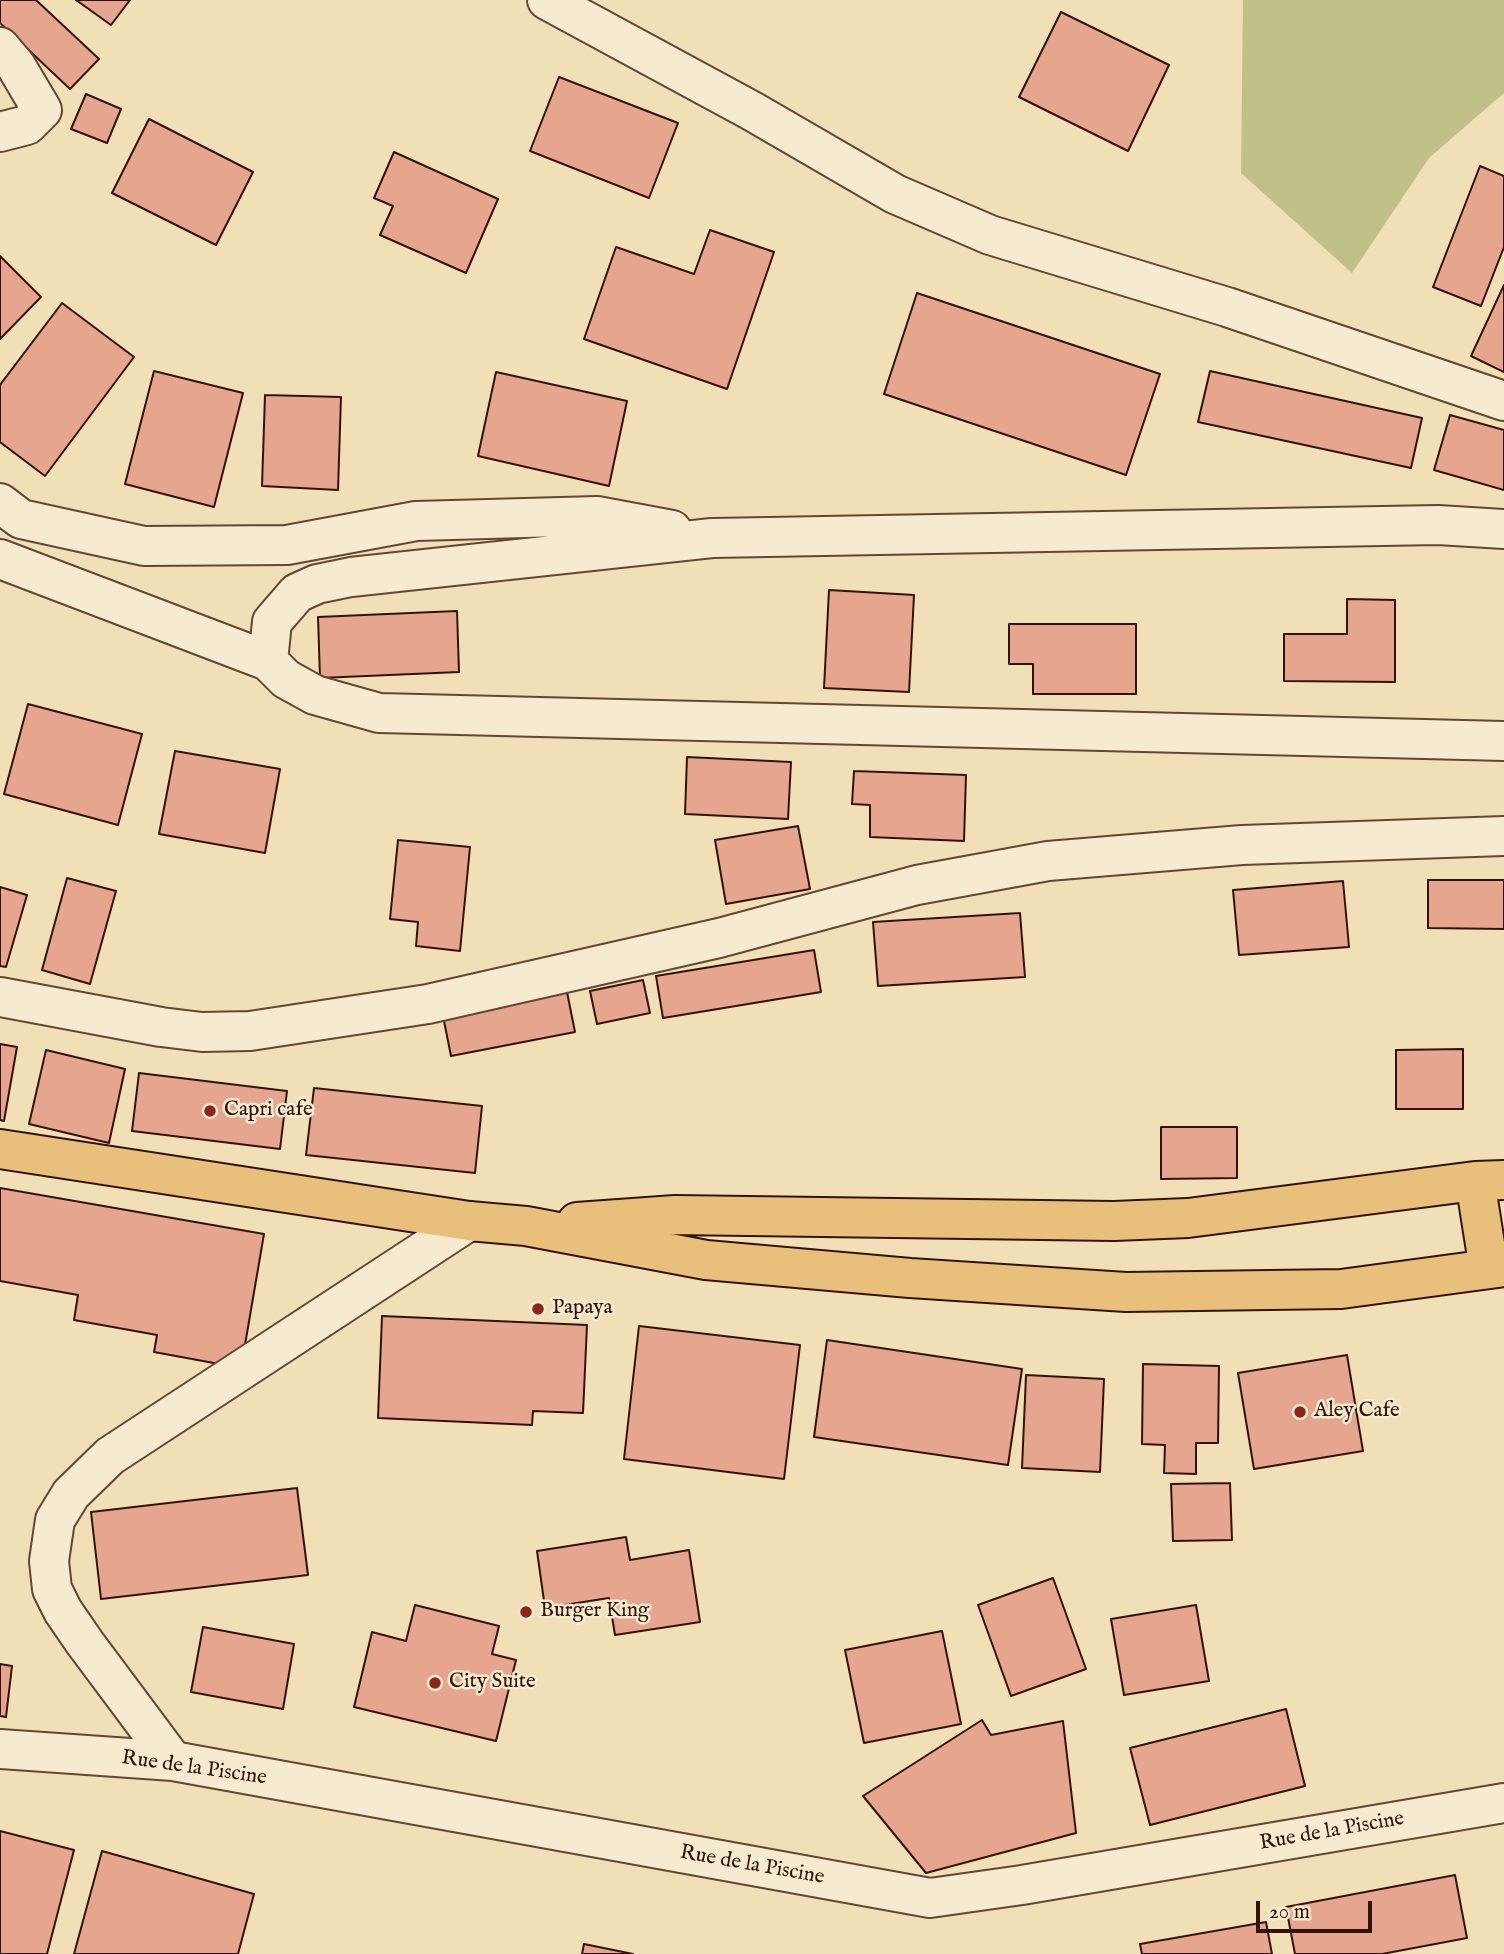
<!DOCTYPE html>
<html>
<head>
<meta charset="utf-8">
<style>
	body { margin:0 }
	#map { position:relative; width:1504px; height:1954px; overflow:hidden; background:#f1dfb7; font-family:"IM FELL English",serif }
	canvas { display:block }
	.scale { position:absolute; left:1256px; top:1901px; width:116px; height:32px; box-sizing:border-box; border:4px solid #341307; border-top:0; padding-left:9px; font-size:21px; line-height:24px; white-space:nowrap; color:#341307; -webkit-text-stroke:5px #f6ead0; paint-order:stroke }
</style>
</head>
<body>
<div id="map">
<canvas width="1504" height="1954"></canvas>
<div class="scale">20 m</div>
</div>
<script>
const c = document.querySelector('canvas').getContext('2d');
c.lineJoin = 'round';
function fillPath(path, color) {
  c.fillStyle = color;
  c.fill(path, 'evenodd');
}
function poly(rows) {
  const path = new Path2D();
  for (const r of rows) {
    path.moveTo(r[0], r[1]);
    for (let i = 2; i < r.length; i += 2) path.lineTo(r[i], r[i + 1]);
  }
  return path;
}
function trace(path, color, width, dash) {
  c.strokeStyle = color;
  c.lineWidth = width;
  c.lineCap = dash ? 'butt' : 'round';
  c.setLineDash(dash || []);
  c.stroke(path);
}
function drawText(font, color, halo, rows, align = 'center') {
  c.font = font + ' "IM FELL English",serif';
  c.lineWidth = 5;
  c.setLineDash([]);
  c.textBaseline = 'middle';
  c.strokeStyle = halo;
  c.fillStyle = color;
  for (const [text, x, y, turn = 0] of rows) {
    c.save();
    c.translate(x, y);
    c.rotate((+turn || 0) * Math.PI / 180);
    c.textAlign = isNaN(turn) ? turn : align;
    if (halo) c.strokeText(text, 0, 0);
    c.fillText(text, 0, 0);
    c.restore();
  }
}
fillPath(poly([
	[1243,0,1504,0,1504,93,1429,158,1352,273,1241,173]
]), '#c2c089');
const building = poly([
	[0,0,36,0,99,59,70,89,0,23,0,0],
	[76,0,130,0,111,25,76,0],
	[1061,12,1169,65,1128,151,1019,97,1061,12],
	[559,77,678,123,649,198,530,151,559,77],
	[86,94,121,109,107,143,71,129,86,94],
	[149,119,253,172,216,245,112,193,149,119],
	[394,152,498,199,466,273,380,235,393,206,374,198,394,152],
	[1480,166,1504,176,1504,247,1481,306,1433,287,1480,166],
	[710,230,774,252,727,389,584,339,616,247,694,274,710,230],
	[0,256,41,297,0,339,0,256],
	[1504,285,1504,372,1471,356,1504,285],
	[917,293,1160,374,1126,475,884,394,917,293],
	[62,303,134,357,45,476,0,442,0,385,62,303],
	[154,371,243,393,214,507,125,484,154,371],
	[1210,371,1422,418,1411,468,1198,422,1210,371],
	[496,372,627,401,609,486,478,456,496,372],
	[265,395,341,397,338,490,262,486,265,395],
	[1450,415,1504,430,1504,490,1434,470,1450,415],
	[829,590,914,595,909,692,824,688,829,590],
	[1347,599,1395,600,1395,682,1284,681,1284,634,1347,634,1347,599],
	[457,611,459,672,320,678,318,617,457,611],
	[1009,624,1136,624,1136,694,1033,694,1033,664,1009,664,1009,624],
	[28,704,142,734,118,825,4,794,28,704],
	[175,751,280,769,265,853,159,834,175,751],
	[687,757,791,762,788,819,685,814,687,757],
	[854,771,966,775,964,841,870,837,870,805,852,804,854,771],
	[798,826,810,889,726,904,715,840,798,826],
	[398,840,470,847,460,951,416,946,418,922,390,919,398,840],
	[67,878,116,891,90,984,42,970,67,878],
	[1428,880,1504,880,1504,929,1428,928,1428,880],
	[1343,881,1349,947,1239,955,1233,890,1343,881],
	[0,887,27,895,6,967,0,966,0,887],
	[1020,913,1025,977,878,986,873,922,1020,913],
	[814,950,821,992,663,1018,656,976,814,950],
	[643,980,650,1013,597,1024,590,991,643,980],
	[566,987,575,1032,451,1056,442,1011,566,987],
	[0,1044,17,1047,4,1121,0,1120,0,1044],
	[1463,1049,1463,1109,1396,1109,1396,1050,1463,1049],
	[46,1050,125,1069,109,1143,29,1124,46,1050],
	[139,1073,287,1091,280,1149,132,1131,139,1073],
	[314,1088,482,1106,475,1173,306,1155,314,1088],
	[1161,1127,1237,1127,1237,1178,1161,1179,1161,1127],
	[0,1188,264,1234,241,1368,154,1352,157,1335,74,1320,78,1295,0,1281,0,1188],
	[382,1316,587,1325,583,1413,533,1411,532,1425,378,1418,382,1316],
	[639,1326,800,1345,784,1479,624,1459,639,1326],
	[827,1340,1022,1369,1008,1465,814,1437,827,1340],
	[1347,1355,1363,1451,1254,1469,1238,1373,1347,1355],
	[1143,1364,1219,1366,1218,1443,1196,1443,1196,1474,1164,1473,1165,1445,1142,1444,1143,1364],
	[1026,1375,1104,1379,1100,1472,1022,1468,1026,1375],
	[1230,1483,1232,1540,1173,1541,1171,1484,1230,1483],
	[297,1488,308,1575,101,1599,91,1512,297,1488],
	[626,1537,630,1560,689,1550,700,1622,615,1635,609,1598,545,1608,537,1551,626,1537],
	[1053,1578,1086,1669,1011,1696,978,1605,1053,1578],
	[415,1605,499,1626,492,1654,516,1660,496,1741,354,1707,372,1632,406,1641,415,1605],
	[1196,1605,1209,1681,1124,1695,1111,1619,1196,1605],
	[203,1627,294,1644,283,1709,191,1692,203,1627],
	[942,1631,961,1724,864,1743,845,1650,942,1631],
	[0,1664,12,1666,6,1717,0,1716,0,1664],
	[1286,1709,1305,1786,1150,1825,1130,1748,1286,1709],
	[982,1720,991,1735,1063,1721,1076,1833,926,1873,863,1796,982,1720],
	[0,1831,74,1850,47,1954,0,1954,0,1831],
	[102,1851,254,1894,238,1954,74,1954,102,1851],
	[1455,1875,1467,1938,1382,1954,1295,1954,1286,1907,1455,1875],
	[1266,1922,1272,1954,1142,1954,1140,1944,1266,1922],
	[584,1944,633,1954,582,1954,584,1944]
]);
fillPath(building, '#e5a58f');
trace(building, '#341307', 2);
const minor = poly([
	[547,0,752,111,895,194,990,235,1227,307,1504,401],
	[0,47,16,66,42,110,27,125,0,132],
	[0,503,21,519,144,546,287,545,416,521,597,516,672,530],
	[1504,529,1438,525,712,538,351,577,317,584,297,593,272,622,268,661,286,679,315,695,379,713,1504,741],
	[0,559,268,661],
	[0,997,161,1027,202,1032,250,1031,428,1004,719,938,917,885,1048,861,1242,845,1504,836],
	[0,1749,173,1761,930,1898,1022,1885,1504,1803],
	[173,1761,85,1643,63,1611,52,1589,49,1561,55,1520,71,1494,110,1456,469,1221]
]);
const major = poly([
	[0,1149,469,1221,526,1226,706,1260,910,1278,1126,1292,1341,1289,1504,1267],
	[1475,1181,1489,1269],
	[577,1222,675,1215,1114,1221,1188,1218,1475,1181,1504,1180]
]);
trace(minor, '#634633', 42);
trace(major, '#341307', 42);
trace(minor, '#f6ead0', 38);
trace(major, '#e8c07c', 38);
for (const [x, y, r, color] of [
	[210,1111,7,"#8f2418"],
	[538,1309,7,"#8f2418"],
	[1300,1412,7,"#8f2418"],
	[526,1612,7,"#8f2418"],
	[435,1683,7,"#8f2418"]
]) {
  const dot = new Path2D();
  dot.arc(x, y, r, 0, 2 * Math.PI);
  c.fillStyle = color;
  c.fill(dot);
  trace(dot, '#f6ead0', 2.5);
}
drawText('21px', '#341307', '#f6ead0', [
	["Capri cafe",224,1111],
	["Papaya",552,1309],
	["Aley Cafe",1314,1412],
	["Burger King",540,1612],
	["City Suite",449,1683]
], 'left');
drawText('21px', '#341307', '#f6ead0', [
	["Rue de la Piscine",194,1769,8],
	["Rue de la Piscine",1332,1832,-10],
	["Rue de la Piscine",752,1866,10]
]);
</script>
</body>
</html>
